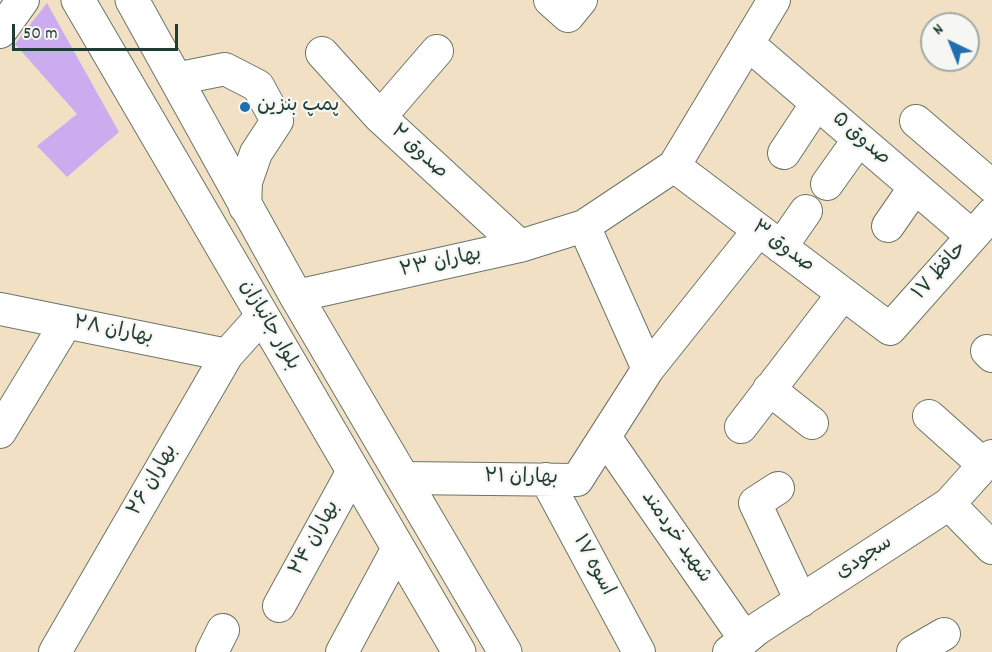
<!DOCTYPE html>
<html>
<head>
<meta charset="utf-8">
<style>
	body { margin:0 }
	#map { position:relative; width:992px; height:652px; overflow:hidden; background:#f2e0c4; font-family:Dekko,sans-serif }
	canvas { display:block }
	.north { position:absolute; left:920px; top:12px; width:60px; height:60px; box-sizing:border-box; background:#f6f6f2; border:2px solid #a0aca6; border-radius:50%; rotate:317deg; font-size:16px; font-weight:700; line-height:24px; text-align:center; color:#1f3d34 }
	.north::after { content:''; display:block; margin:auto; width:21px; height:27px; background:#1f6fb2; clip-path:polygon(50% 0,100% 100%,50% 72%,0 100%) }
	.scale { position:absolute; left:12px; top:24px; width:166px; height:27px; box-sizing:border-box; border:3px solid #1f3d34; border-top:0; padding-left:8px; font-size:18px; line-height:21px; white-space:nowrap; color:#1f3d34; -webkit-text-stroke:4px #f6f6f2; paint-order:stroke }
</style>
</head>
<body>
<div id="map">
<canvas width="992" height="652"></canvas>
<div class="north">N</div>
<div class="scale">50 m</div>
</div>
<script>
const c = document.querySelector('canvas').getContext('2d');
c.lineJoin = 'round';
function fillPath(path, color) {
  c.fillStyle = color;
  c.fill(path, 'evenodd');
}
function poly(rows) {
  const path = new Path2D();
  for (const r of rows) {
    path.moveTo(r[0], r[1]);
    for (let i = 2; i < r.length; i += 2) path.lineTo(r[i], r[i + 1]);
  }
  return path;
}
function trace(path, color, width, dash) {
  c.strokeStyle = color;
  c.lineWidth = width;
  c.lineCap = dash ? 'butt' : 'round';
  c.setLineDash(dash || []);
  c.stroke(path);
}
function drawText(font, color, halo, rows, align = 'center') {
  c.font = font + ' Dekko,"Playpen Sans Arabic",sans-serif';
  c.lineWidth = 4.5;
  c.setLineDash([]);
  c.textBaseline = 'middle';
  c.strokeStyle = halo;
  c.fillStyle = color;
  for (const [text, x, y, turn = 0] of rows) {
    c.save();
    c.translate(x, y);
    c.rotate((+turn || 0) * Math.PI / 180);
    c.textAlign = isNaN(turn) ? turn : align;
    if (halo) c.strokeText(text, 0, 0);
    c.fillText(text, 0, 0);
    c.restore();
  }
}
fillPath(poly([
	[47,3,119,132,67,177,37,146,77,114,15,44]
]), '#cbacef');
const minor = poly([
	[550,0,568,16,581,0],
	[0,32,23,0],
	[748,44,972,236],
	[322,53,380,117,520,246],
	[176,79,225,69,258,86,277,121,256,153,246,182,245,207],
	[380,117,437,51],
	[916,121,992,186],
	[784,153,817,103],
	[674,166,890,329,992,214],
	[827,184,859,139],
	[584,226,648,369],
	[888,226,915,187],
	[781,247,806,211],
	[296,296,520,246,584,226,674,166,774,0],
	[0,309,227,355],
	[987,351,992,356],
	[769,389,812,423],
	[929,416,984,465],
	[741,427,843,294],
	[0,432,66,323],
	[605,437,745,639],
	[404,478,577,480,648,369,759,230],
	[546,479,639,652],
	[778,488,755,503,801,601],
	[949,504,992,548],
	[279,606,353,471],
	[55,652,227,355,262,316],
	[212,652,223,630],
	[342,652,398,548],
	[729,652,757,629,949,504,992,456],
	[913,652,944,634]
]);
const highway = poly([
	[78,0,459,652],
	[132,0,296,296,505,652]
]);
trace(minor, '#697666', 34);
trace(highway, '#697666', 35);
trace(minor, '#fff', 32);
trace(highway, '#fff', 33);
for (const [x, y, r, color] of [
	[245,107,6,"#1f6fb2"]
]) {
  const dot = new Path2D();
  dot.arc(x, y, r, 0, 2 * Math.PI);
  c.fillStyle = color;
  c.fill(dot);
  trace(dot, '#f6f6f2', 2);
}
drawText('20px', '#1f3d34', '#f6f6f2', [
	["پمپ بنزین",257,107]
], 'left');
drawText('20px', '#1f3d34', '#f6f6f2', [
	["صدوق ۵",860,140,41],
	["صدوق ۲",418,153,43],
	["صدوق ۳",782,248,37],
	["بهاران ۲۳",441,264,-12],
	["حافظ ۱۷",941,272,-48],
	["بلوار جانبازان",268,326,60],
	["بهاران ۲۸",113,332,11],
	["بهاران ۲۱",521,479,1],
	["بهاران ۲۶",154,481,-60],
	["شهید خردمند",675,538,55],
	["بهاران ۲۴",316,539,-61],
	["سجودی",865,559,-33],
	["اسوه ۱۷",592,566,62]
]);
</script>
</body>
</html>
